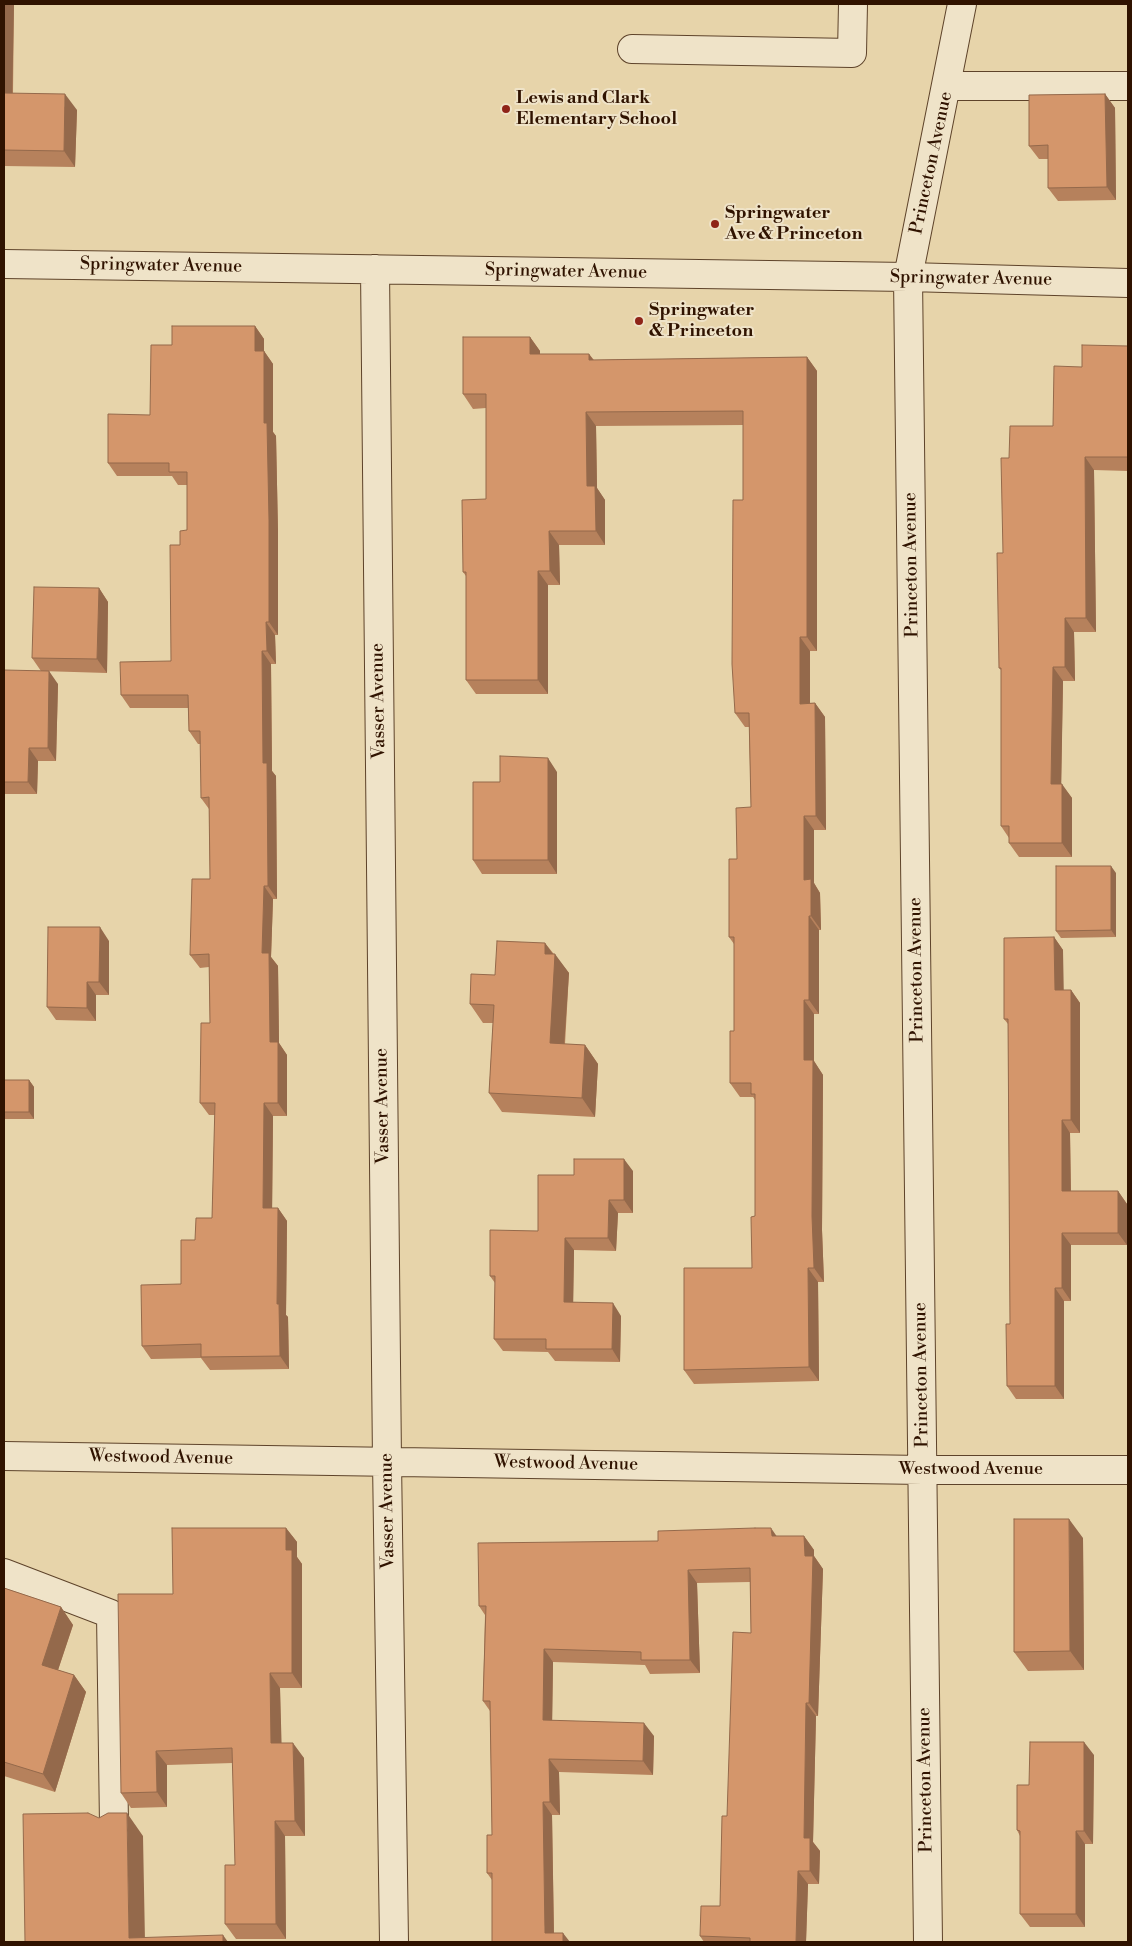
<!DOCTYPE html>
<html>
<head>
<meta charset="utf-8">
<style>
	body { margin:0 }
	#map { position:relative; width:1132px; height:1946px; overflow:hidden; background:#e7d4aa; font-family:"Libre Bodoni",serif }
	canvas { display:block }
	.frame { position:absolute; inset:0; border:5px solid #301300; pointer-events:none }
</style>
</head>
<body>
<div id="map">
<canvas width="1132" height="1946"></canvas>
<div class="frame"></div>
</div>
<script>
const c = document.querySelector('canvas').getContext('2d');
c.lineJoin = 'round';
function poly(rows) {
  const path = new Path2D();
  for (const r of rows) {
    path.moveTo(r[0], r[1]);
    for (let i = 2; i < r.length; i += 2) path.lineTo(r[i], r[i + 1]);
  }
  return path;
}
function trace(path, color, width, dash) {
  c.strokeStyle = color;
  c.lineWidth = width;
  c.lineCap = dash ? 'butt' : 'round';
  c.setLineDash(dash || []);
  c.stroke(path);
}
function fillPath(path, color) {
  c.fillStyle = color;
  c.fill(path, 'evenodd');
}
function drawText(font, color, halo, rows, align = 'center') {
  c.font = font + ' "Libre Bodoni",serif';
  c.lineWidth = 4;
  c.setLineDash([]);
  c.textBaseline = 'middle';
  c.strokeStyle = halo;
  c.fillStyle = color;
  for (const [text, x, y, turn = 0] of rows) {
    c.save();
    c.translate(x, y);
    c.rotate((+turn || 0) * Math.PI / 180);
    c.textAlign = isNaN(turn) ? turn : align;
    if (halo) c.strokeText(text, 0, 0);
    c.fillText(text, 0, 0);
    c.restore();
  }
}
const minor = poly([
	[632,49,852,53,853,4],
	[947,86,1128,86],
	[4,264,908,277,1128,283],
	[375,269,387,1461,394,1942],
	[4,1456,923,1470,1128,1470],
	[4,1573,111,1614,114,1825],
	[928,1942,908,277,962,4]
]);
trace(minor, '#5e432a', 30);
trace(minor, '#efe3c8', 28);
fillPath(poly([
	[4,4,14,4,13,93,77,110,75,167,4,166],
	[1105,94,1115,108,1116,200,1058,201,1048,188,1048,159,1039,159,1029,146],
	[255,326,264,339,264,351,273,364,273,432,276,436,278,532,278,635,275,635,276,664,271,664,272,771,276,776,277,899,273,899,271,957,278,966,279,1043,287,1055,287,1116,273,1116,272,1208,278,1208,287,1221,286,1315,288,1317,289,1369,210,1370,201,1358,151,1359,142,1346,181,1284,195,1240,212,1218,215,1115,209,1115,200,1103,210,1023,209,967,200,968,190,955,210,879,209,809,201,798,201,744,198,744,189,731,188,708,130,708,121,695,171,661,180,545,187,530,187,485,178,485,172,476,117,476,108,463,150,415],
	[530,337,540,351,540,354,589,354,594,360,807,357,817,371,817,651,810,651,810,703,815,703,825,717,826,830,814,830,814,883,820,893,821,930,819,930,819,1014,814,1014,814,1061,823,1075,822,1230,824,1282,818,1282,819,1381,694,1384,684,1370,752,1268,755,1216,755,1100,753,1097,740,1097,730,1083,734,1031,734,944,729,937,737,859,751,807,749,727,745,727,735,713,743,500,743,425,596,426,597,488,605,500,605,545,559,545,560,585,548,585,548,694,476,694,466,680,466,576,463,572,486,499,486,408,473,409,463,394],
	[1128,346,1128,471,1094,470,1096,632,1074,632,1075,681,1063,681,1061,784,1072,798,1072,857,1019,857,1009,843,1009,838,1001,826,1001,670,999,668,1003,553,1009,458,1053,426,1082,367],
	[99,588,108,602,107,673,41,671,32,658],
	[4,670,58,684,56,761,38,761,37,794,4,794],
	[557,772,557,874,482,874,473,860,500,782],
	[1116,873,1116,937,1061,938,1056,931],
	[1054,937,1063,950,1063,990,1071,990,1080,1003,1080,1133,1070,1133,1071,1191,1118,1191,1127,1204,1127,1245,1071,1245,1071,1301,1064,1301,1064,1399,1016,1399,1007,1386,1010,1324,1008,1024,1004,1019],
	[109,941,109,995,96,995,96,1021,56,1020,47,1007],
	[545,943,569,973,565,1044,585,1045,598,1064,595,1117,502,1112,489,1093,493,1023,483,1023,470,1004,495,975],
	[4,1080,29,1080,34,1087,34,1119,4,1119],
	[633,1171,633,1213,618,1213,616,1251,574,1250,573,1302,621,1316,620,1362,555,1361,548,1352,503,1351,494,1339,495,1283,490,1276,538,1231,574,1175],
	[286,1528,297,1542,297,1557,302,1564,302,1688,280,1688,281,1743,304,1758,305,1836,285,1836,286,1939,236,1939,225,1924,235,1865,233,1763,167,1765,167,1807,131,1808,121,1793,173,1594],
	[777,1536,804,1536,814,1550,814,1556,823,1569,818,1716,816,1716,813,1842,820,1851,819,1884,808,1884,806,1942,807,1942,704,1942,700,1936,720,1906,727,1816,751,1633,750,1582,697,1583,700,1673,650,1674,645,1665,553,1662,552,1720,654,1736,653,1775,559,1772,560,1815,552,1815,554,1933,563,1942,492,1880,487,1873,492,1835,490,1711,483,1701,485,1615,479,1606,658,1541],
	[1083,1538,1084,1670,1028,1671,1014,1652],
	[4,1588,61,1607,73,1625,58,1670,74,1675,86,1692,55,1792,4,1776],
	[1094,1755,1093,1844,1085,1844,1085,1927,1030,1927,1020,1914,1020,1836,1017,1830,1029,1785]
]), '#b6815c');
fillPath(poly([
	[4,4,14,4,12,109,4,97],
	[65,94,77,110,75,167,64,151],
	[1105,94,1115,108,1116,200,1107,187],
	[255,326,264,339,264,364,255,351],
	[530,337,540,351,540,368,530,354],
	[264,351,273,364,273,432,276,436,278,532,278,635,269,622,264,423],
	[589,354,599,368,589,360],
	[807,357,817,371,817,651,807,637],
	[586,412,596,426,597,488,605,500,605,545,596,531,587,486],
	[1085,457,1094,470,1096,632,1086,618],
	[549,531,559,545,560,585,550,571],
	[538,571,548,585,548,694,538,680],
	[99,588,108,602,107,673,97,659],
	[1065,618,1074,632,1075,681,1065,667],
	[266,622,275,635,276,664,267,651],
	[800,637,810,651,810,718,800,704],
	[262,651,271,664,272,771,276,776,277,899,268,886,263,763],
	[1053,667,1063,681,1061,798,1051,784],
	[49,671,58,684,56,761,48,748],
	[815,703,825,717,826,830,816,816],
	[29,748,38,761,37,794,28,782],
	[548,758,557,772,557,874,548,860],
	[1062,784,1072,798,1072,857,1062,843],
	[804,816,814,830,814,883,820,893,821,930,811,916,804,880],
	[1111,866,1116,873,1116,937,1111,930],
	[264,886,273,899,271,957,278,966,279,1043,287,1055,287,1116,278,1103,270,1042,262,953],
	[809,916,819,930,819,1014,809,1000],
	[100,927,109,941,109,995,99,982],
	[1054,937,1063,950,1064,1003,1055,990],
	[545,943,555,957,555,954,569,973,563,1062,550,1043,545,954],
	[87,982,96,995,96,1021,87,1008],
	[1071,990,1080,1003,1080,1133,1071,1120],
	[804,1000,814,1014,814,1061,823,1075,822,1230,824,1282,814,1268,804,1060],
	[585,1045,598,1064,595,1117,582,1098],
	[29,1080,34,1087,34,1119,29,1112],
	[264,1103,273,1116,272,1221,263,1208],
	[1062,1120,1070,1133,1071,1204,1062,1191],
	[624,1159,633,1171,633,1213,624,1200],
	[1118,1191,1127,1204,1127,1245,1118,1233],
	[609,1200,618,1213,616,1251,608,1238],
	[278,1208,287,1221,286,1315,288,1317,289,1369,280,1356,277,1304],
	[1062,1233,1071,1245,1071,1301,1062,1288],
	[565,1238,574,1250,573,1315,564,1302],
	[808,1268,818,1282,819,1381,809,1367],
	[1055,1288,1064,1301,1064,1399,1055,1386],
	[613,1303,621,1316,620,1362,612,1349],
	[1069,1519,1083,1538,1084,1670,1070,1651],
	[286,1528,297,1542,297,1557,302,1564,302,1688,292,1673,286,1550],
	[771,1528,780,1541,772,1536],
	[804,1536,814,1550,814,1556,823,1569,818,1716,809,1703],
	[688,1570,697,1583,700,1673,690,1660],
	[61,1607,73,1625,54,1682,42,1665],
	[544,1649,553,1662,552,1733,543,1720],
	[270,1673,280,1688,282,1758,271,1743],
	[74,1675,86,1692,55,1792,43,1774],
	[806,1703,816,1716,813,1842,820,1851,819,1884,810,1871,804,1838],
	[644,1723,654,1736,653,1775,643,1761],
	[1084,1742,1094,1755,1093,1844,1084,1831],
	[293,1743,304,1758,305,1836,295,1821],
	[156,1751,167,1765,167,1807,157,1792],
	[549,1759,559,1772,560,1815,550,1802],
	[543,1802,552,1815,554,1942,545,1933],
	[127,1813,143,1836,145,1942,129,1938],
	[275,1821,285,1836,286,1939,276,1924],
	[1076,1831,1085,1844,1085,1927,1076,1914],
	[798,1871,808,1884,806,1942,796,1942],
	[563,1933,570,1942,563,1942],
	[223,1935,228,1942,223,1942]
]), '#94694b');
const building = poly([
	[4,93,65,94,64,151,4,150,4,93],
	[1105,94,1107,187,1048,188,1048,145,1029,146,1029,95,1105,94],
	[172,326,255,326,255,351,264,351,264,423,267,423,269,520,269,622,266,622,267,651,262,651,263,763,267,763,268,886,264,886,262,953,269,953,270,1042,278,1042,278,1103,264,1103,263,1208,278,1208,277,1304,279,1304,280,1356,201,1357,201,1344,142,1346,141,1285,181,1284,181,1240,195,1240,196,1218,212,1218,215,1103,200,1103,201,1023,210,1023,209,954,190,955,192,879,210,879,209,797,201,798,200,731,189,731,188,695,121,695,120,662,171,661,170,545,180,545,180,531,187,530,187,472,169,472,169,463,108,463,108,414,150,415,151,345,172,345,172,326],
	[463,337,530,337,530,354,589,354,589,360,807,357,807,637,800,637,800,704,815,703,816,816,804,816,804,880,811,879,811,916,809,916,809,1000,804,1000,804,1060,813,1060,812,1216,814,1268,808,1268,809,1367,684,1370,684,1268,752,1268,751,1217,755,1216,755,1094,751,1094,751,1083,730,1083,730,1031,734,1031,734,937,729,937,729,859,737,859,736,808,751,807,749,713,735,713,732,664,733,500,743,500,743,411,586,412,587,486,595,486,596,531,549,531,550,571,538,571,538,680,466,680,466,572,463,572,462,500,486,499,486,394,463,394,463,337],
	[1082,345,1128,346,1128,457,1085,457,1086,618,1065,618,1065,667,1053,667,1051,784,1062,784,1062,843,1009,843,1009,826,1001,826,1001,668,999,668,997,553,1003,553,1001,458,1009,458,1010,426,1053,426,1054,366,1082,367,1082,345],
	[34,587,99,588,97,659,32,658,34,587],
	[4,670,49,671,48,748,29,748,28,782,4,782,4,670],
	[500,756,548,758,548,860,473,860,473,782,500,782,500,756],
	[1056,866,1111,866,1111,930,1056,931,1056,866],
	[48,927,100,927,99,982,87,982,87,1008,47,1007,48,927],
	[1054,937,1055,990,1071,990,1071,1120,1062,1120,1062,1191,1118,1191,1118,1233,1062,1233,1062,1288,1055,1288,1055,1386,1007,1386,1006,1324,1010,1324,1008,1019,1004,1019,1004,938,1054,937],
	[497,941,545,943,545,954,555,954,550,1043,585,1045,582,1098,489,1093,494,1005,470,1004,471,974,495,975,497,941],
	[4,1080,29,1080,29,1112,4,1112,4,1080],
	[574,1159,624,1159,624,1200,609,1200,608,1238,565,1238,564,1302,613,1303,612,1349,546,1349,546,1339,494,1339,495,1276,490,1276,490,1230,538,1231,538,1175,574,1175,574,1159],
	[1014,1519,1069,1519,1070,1651,1014,1652,1014,1519],
	[172,1528,286,1528,286,1550,292,1550,292,1673,270,1673,271,1743,293,1743,295,1821,275,1821,276,1924,225,1924,225,1865,235,1865,232,1748,156,1751,157,1792,121,1793,118,1594,173,1594,172,1528],
	[755,1528,771,1528,772,1536,804,1536,805,1556,813,1556,809,1703,806,1703,804,1838,810,1838,810,1871,798,1871,796,1942,807,1942,750,1942,750,1938,700,1936,701,1906,720,1906,722,1816,727,1816,733,1632,751,1633,750,1568,688,1570,690,1660,641,1660,641,1652,544,1649,543,1720,644,1723,643,1761,549,1759,550,1802,543,1802,545,1933,563,1933,563,1942,492,1942,492,1873,487,1873,487,1835,492,1835,490,1701,483,1701,486,1606,479,1606,478,1543,658,1541,658,1531,755,1528],
	[4,1588,61,1607,42,1665,74,1675,43,1774,4,1762,4,1588],
	[1030,1742,1084,1742,1084,1831,1076,1831,1076,1914,1020,1914,1020,1831,1017,1830,1017,1785,1029,1785,1030,1742],
	[88,1813,99,1818,108,1813,127,1813,129,1938,223,1935,223,1942,25,1942,23,1814,88,1813]
]);
fillPath(building, '#d4966b');
trace(building, '#94694b', 1);
for (const [x, y, r, color] of [
	[506,109,5,"#8f2418"],
	[715,224,5,"#8f2418"],
	[639,321,5,"#8f2418"]
]) {
  const dot = new Path2D();
  dot.arc(x, y, r, 0, 2 * Math.PI);
  c.fillStyle = color;
  c.fill(dot);
  trace(dot, '#efe3c8', 2);
}
drawText('bold 18px', '#301300', '#efe3c8', [
	["Lewis and Clark",516,99],
	["Elementary School",516,120],
	["Springwater",725,214],
	["Ave & Princeton",725,235],
	["Springwater",649,311],
	["& Princeton",649,332]
], 'left');
drawText('18px', '#301300', '#efe3c8', [
	["Princeton Avenue",932,163,-78],
	["Springwater Avenue",161,266,1],
	["Springwater Avenue",566,272,1],
	["Springwater Avenue",971,279,1],
	["Princeton Avenue",912,565,-91],
	["Vasser Avenue",379,701,-91],
	["Princeton Avenue",917,970,-91],
	["Vasser Avenue",383,1106,-91],
	["Princeton Avenue",922,1375,-91],
	["Westwood Avenue",161,1458,1],
	["Westwood Avenue",566,1464,1],
	["Westwood Avenue",971,1470],
	["Vasser Avenue",388,1511,-91],
	["Princeton Avenue",926,1780,-91]
]);
</script>
</body>
</html>
